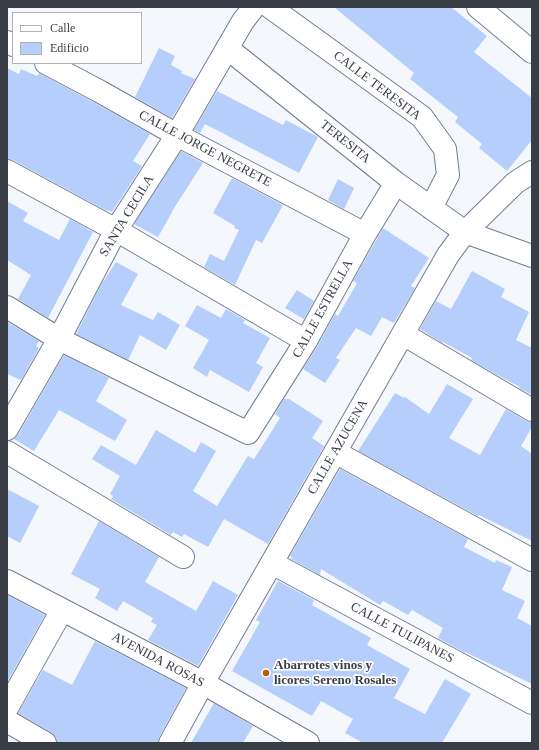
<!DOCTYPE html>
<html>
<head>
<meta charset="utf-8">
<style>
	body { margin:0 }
	#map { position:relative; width:539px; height:750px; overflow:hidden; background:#f4f7fc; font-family:Georgia,serif }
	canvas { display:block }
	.frame { position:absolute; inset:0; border:8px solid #383d46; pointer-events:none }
	.legend { position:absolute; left:12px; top:12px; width:130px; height:52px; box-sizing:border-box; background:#fff; border:1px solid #afb1b5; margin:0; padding:5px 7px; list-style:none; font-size:12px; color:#383d46 }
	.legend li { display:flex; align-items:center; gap:8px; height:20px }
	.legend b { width:20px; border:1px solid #afb1b5 }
</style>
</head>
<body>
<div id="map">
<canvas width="539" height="750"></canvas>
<div class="frame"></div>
<ul class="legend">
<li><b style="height:5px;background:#fff"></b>Calle</li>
<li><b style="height:11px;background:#b6cefc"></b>Edificio</li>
</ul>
</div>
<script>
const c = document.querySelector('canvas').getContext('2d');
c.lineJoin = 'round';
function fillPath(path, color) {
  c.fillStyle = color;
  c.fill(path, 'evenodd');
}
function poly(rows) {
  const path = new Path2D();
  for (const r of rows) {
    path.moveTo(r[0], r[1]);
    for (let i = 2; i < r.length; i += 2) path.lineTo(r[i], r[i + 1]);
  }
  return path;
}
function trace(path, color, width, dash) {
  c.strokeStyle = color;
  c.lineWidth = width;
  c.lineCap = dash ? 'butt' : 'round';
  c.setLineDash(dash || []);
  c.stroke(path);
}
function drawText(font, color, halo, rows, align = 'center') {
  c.font = font + ' Georgia,serif';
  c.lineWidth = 3.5;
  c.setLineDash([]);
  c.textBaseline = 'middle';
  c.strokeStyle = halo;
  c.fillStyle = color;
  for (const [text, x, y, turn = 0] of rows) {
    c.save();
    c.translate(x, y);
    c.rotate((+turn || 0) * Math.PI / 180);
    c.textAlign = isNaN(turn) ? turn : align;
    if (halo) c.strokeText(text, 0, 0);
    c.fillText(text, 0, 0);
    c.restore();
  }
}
fillPath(poly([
	[334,7,451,7,487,36,474,52,532,98,532,140,507,171,479,148,482,144,455,122,458,117,410,79,414,73],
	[159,48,175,56,171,65,182,71,181,73,195,79,172,118,135,97],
	[7,68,19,74,21,69,37,76,39,73,93,102,150,134,133,161,142,166,112,212,107,210,107,211,13,160,7,158],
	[217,91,283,125,286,120,318,137,299,173,205,124,200,133,194,130],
	[181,151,203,163,176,205,158,237,134,224],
	[232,178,283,205,262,243,256,240,235,285,204,267,210,254,224,261,239,230,234,228,235,226,213,213],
	[338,179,354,188,344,209,328,200],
	[7,201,28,213,23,221,59,240,70,219,93,232,48,318,18,299,31,275,7,260],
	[383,228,429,258,411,286,415,288,394,323,382,317,371,336,356,328,336,358,340,360,325,383,303,369,317,347,335,314,338,316,357,283,353,281],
	[116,262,138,274,121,305,153,320,158,312,180,325,166,350,140,335,128,360,76,334,101,285],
	[472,271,505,289,501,297,529,312,516,340,532,348,532,395,519,388,520,387,499,376,471,360,472,358,443,342,442,343,420,329,436,301,451,309],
	[297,290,314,301,304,319,285,308],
	[197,305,221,318,226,309,245,320,243,323,270,338,256,363,263,367,249,392,210,370,207,377,193,368,209,340,185,326],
	[7,322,39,341,36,346,39,348,21,380,7,374],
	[64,355,109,378,96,401,127,420,115,441,59,410,34,451,14,439,18,435],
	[447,384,473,399,449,438,480,455,506,409,526,421,532,422,532,427,521,446,532,454,532,541,479,515,478,516,358,451,395,393,404,398,405,397,429,414],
	[284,399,289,399,323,421,312,438,324,446,268,544,224,519,208,547,184,534,182,537,173,532,171,535,111,499,113,496,110,494,120,476,92,459,101,445,136,465,156,430,195,453,201,442,216,451,193,491,217,506,248,456,254,459,280,418,275,414],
	[340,469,468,539,464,547,495,563,496,560,512,567,502,590,525,601,517,618,532,626,532,684,465,652,464,652,438,638,443,628,412,610,408,615,383,601,380,605,321,569,320,575,291,559,292,557,290,556],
	[7,489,39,506,20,543,7,536],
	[99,521,159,557,145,582,196,611,213,581,238,595,198,666,148,640,157,625,151,622,153,618,123,601,117,611,95,598,100,589,71,574],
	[278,581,314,600,312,605,371,638,367,645,410,669,394,698,425,714,445,679,471,694,442,743,363,743,345,733,353,719,321,701,312,716,232,671,260,622,256,620],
	[7,595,45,615,7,682],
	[95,641,186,688,159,737,158,743,57,743,56,737,51,732,18,713,43,670,72,685],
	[214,703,253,726,243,743,191,743]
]), '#b6cefc');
const minor = poly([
	[270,7,422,117,445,149,448,175,431,208],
	[478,7,532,52],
	[7,42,13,45],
	[227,48,396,183,465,232,532,256],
	[46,63,99,91,177,135,365,234],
	[7,171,116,230,306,341],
	[7,307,59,339,248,433,306,341,365,234,396,183],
	[403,334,532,410],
	[7,429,59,339,116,230,177,135,243,21,254,7],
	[7,452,183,557],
	[335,452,532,560],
	[272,563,532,703],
	[7,581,203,683,308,743],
	[7,708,62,610],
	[7,721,45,743],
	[170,743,203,683,448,255,465,232,515,183,532,172]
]);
trace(minor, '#737e93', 24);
trace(minor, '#fff', 22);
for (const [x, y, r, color] of [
	[266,673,4,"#b85c05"]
]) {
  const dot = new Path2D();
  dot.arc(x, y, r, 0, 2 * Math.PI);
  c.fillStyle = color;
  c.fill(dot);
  trace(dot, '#fff', 1.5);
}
drawText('13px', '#383d46', '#fff', [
	["CALLE TERESITA",377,86,37],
	["TERESITA",345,142,39],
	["CALLE JORGE NEGRETE",205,149,28],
	["SANTA CECILA",127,216,-59],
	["CALLE ESTRELLA",323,309,-61],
	["CALLE AZUCENA",338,447,-60],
	["CALLE TULIPANES",402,633,28],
	["AVENIDA ROSAS",158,660,28]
]);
drawText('bold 13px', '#383d46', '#fff', [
	["Abarrotes vinos y",274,666],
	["licores Sereno Rosales",274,681]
], 'left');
</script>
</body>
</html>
